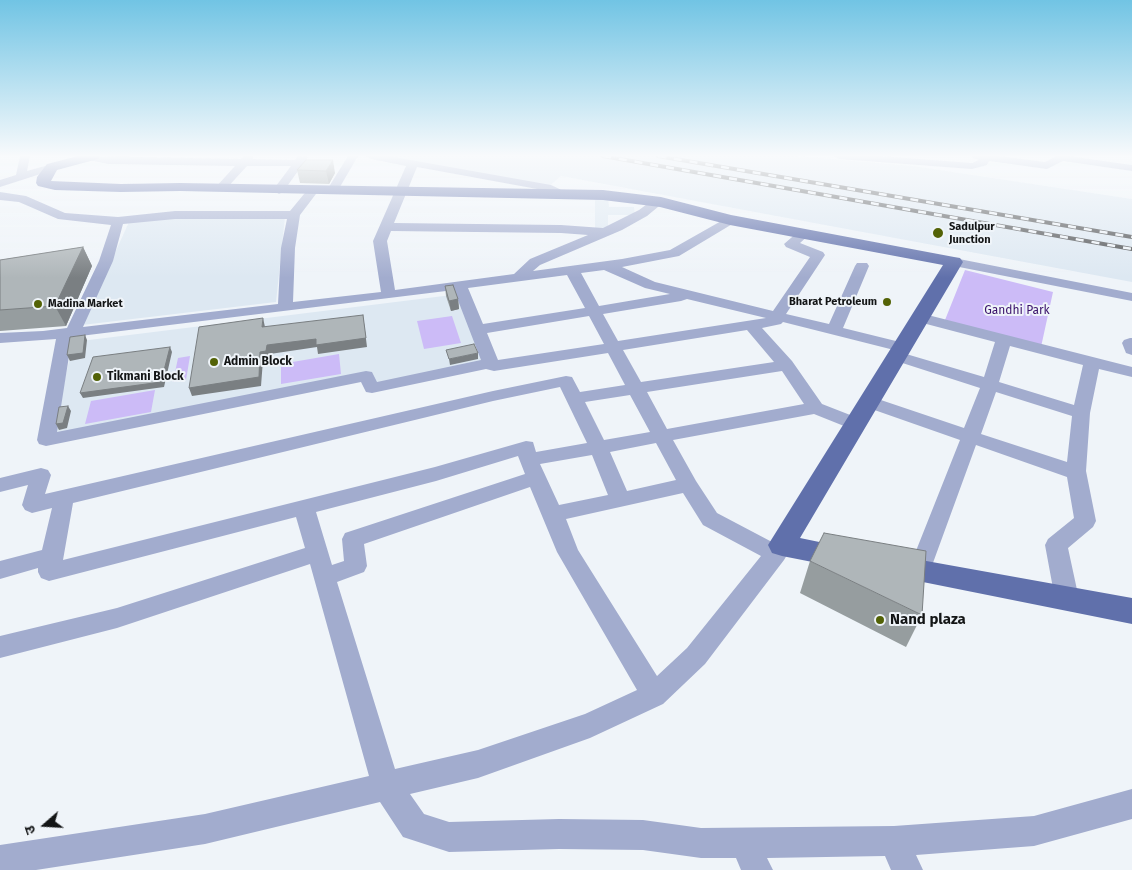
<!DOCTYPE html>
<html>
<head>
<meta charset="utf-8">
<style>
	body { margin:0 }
	#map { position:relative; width:1132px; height:870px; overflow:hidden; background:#eff4f9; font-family:"Fira Sans","Noto Sans Devanagari",sans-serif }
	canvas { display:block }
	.north { position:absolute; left:20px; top:800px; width:50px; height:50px; -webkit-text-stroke:4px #eff4f9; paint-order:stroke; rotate:251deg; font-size:14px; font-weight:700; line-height:20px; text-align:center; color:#131516 }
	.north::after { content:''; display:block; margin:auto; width:18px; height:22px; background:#131516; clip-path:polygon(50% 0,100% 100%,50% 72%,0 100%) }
</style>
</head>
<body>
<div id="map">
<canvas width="1132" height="870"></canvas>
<div class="north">उ</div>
</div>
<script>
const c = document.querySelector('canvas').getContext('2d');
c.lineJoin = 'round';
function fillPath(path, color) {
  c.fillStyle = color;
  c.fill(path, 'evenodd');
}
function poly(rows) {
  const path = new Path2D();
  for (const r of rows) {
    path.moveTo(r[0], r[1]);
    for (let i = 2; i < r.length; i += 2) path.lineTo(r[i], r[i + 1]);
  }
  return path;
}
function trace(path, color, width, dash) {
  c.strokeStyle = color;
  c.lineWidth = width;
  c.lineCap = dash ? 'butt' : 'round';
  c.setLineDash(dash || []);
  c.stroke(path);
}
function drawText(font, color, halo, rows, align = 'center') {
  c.font = font + ' "Fira Sans",sans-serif';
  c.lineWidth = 4;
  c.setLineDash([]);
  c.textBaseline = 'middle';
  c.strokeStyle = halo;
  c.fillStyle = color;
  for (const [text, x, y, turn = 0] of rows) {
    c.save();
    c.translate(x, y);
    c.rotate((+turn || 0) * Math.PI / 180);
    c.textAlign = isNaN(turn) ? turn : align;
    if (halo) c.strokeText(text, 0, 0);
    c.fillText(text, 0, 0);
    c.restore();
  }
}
fillPath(poly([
	[380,156,795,156,913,166,1132,199,1132,282,561,176,547,188],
	[595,198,608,198,609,207,634,207,635,215,608,215,608,228,595,228],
	[285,217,276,302,82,325,129,222,168,218],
	[460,294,486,361,376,386,372,372,53,435,73,342]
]), '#dde8f2');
fillPath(poly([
	[965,270,1053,292,1041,347,945,320],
	[452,316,461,343,424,349,417,321],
	[339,354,341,374,281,384,281,364],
	[190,356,186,380,173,382,178,358],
	[155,390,151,412,85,424,91,401]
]), '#ccbbf7');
fillPath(poly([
	[20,156,30,156,27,171,52,164,58,167,56,169,0,187,0,180,16,175,20,156],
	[84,156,241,159,244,156,253,156,253,159,295,160,298,156,308,157,283,192,279,194,273,190,291,166,247,166,225,190,221,191,215,188,235,166,108,164,84,159,84,156],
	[348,156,358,156,337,192,329,192,327,190,348,156],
	[366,156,388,156,551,185,570,194,564,198,548,191,417,167,394,223,561,225,603,228,639,210,654,199,658,198,664,202,647,216,622,230,540,265,533,271,622,259,670,250,730,216,734,217,736,220,734,223,679,256,622,267,655,282,773,311,810,257,786,247,784,244,799,231,809,231,810,234,800,243,823,252,825,255,786,314,829,324,855,266,857,263,867,263,869,266,843,328,908,344,910,347,908,350,902,352,783,322,781,324,762,328,792,361,822,404,863,420,865,424,863,428,856,430,849,428,814,414,673,440,696,481,717,513,772,542,782,537,790,539,793,545,784,560,705,664,663,704,590,738,478,778,410,794,424,814,449,822,559,819,643,820,701,828,894,826,1034,816,1132,789,1132,819,1034,846,916,855,923,870,891,870,885,856,767,858,773,870,741,870,736,858,701,858,643,850,559,849,449,852,403,837,380,802,205,844,36,870,0,870,0,845,205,814,369,776,310,564,117,628,0,658,0,636,117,608,305,548,296,517,49,581,41,578,38,572,38,568,0,579,0,561,42,550,52,508,32,513,25,510,22,505,28,485,0,492,0,478,41,468,48,470,51,475,45,494,493,391,566,376,572,377,580,392,625,385,608,353,494,371,486,369,372,393,366,392,361,382,46,446,39,444,37,440,56,339,0,343,0,333,43,331,67,328,99,261,111,225,58,219,19,202,0,200,0,192,26,196,65,213,118,217,175,211,290,211,309,188,317,188,319,190,300,215,295,248,293,302,381,292,373,241,406,166,371,159,366,156],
	[175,219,287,219,281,248,278,304,83,327,113,261,123,224,175,219],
	[391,231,561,233,588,235,530,259,514,274,395,290,387,241,391,231],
	[604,270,645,288,670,294,599,306,581,273,604,270],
	[567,275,585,308,483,324,468,288,567,275],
	[454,290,481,360,377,382,372,372,366,371,57,432,72,337,454,290],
	[687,299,766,318,618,341,603,314,681,301,687,299],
	[589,316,604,344,498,360,487,333,589,316],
	[747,330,774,362,641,382,623,350,747,330],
	[782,371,804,404,667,429,647,392,782,371],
	[560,387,587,443,536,452,533,442,526,441,435,467,63,560,73,503,493,401,560,387],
	[630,395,650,432,604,440,585,402,630,395],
	[656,443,676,480,627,491,610,452,656,443],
	[592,455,608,495,559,505,540,464,592,455],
	[518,456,525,474,345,533,342,539,344,561,332,565,316,512,436,481,518,456],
	[530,487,557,552,637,690,585,714,478,750,395,769,337,582,364,572,367,566,364,544,530,487],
	[683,493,703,525,761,556,687,648,657,676,578,550,566,519,683,493],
	[834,156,879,156,972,163,979,160,973,158,972,156,998,156,1045,162,1057,156,1068,156,1132,165,1132,171,1063,161,1047,169,989,161,987,165,972,169,839,159,834,156],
	[954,258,1132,293,1132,301,949,265,947,262,949,259,954,258],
	[920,313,1132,367,1132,377,1099,369,1090,413,1086,471,1096,521,1093,527,1068,548,1079,599,1075,606,1067,609,1059,606,1055,599,1045,545,1048,539,1074,518,1067,477,976,445,930,571,927,577,919,580,911,577,908,571,960,440,863,406,860,402,863,398,869,396,964,428,980,388,890,359,888,356,890,353,896,351,984,377,995,342,915,321,912,318,915,315,920,313],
	[1010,346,1083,365,1074,405,999,382,1010,346],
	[996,392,1072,416,1067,462,981,434,996,392],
	[1130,338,1132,338,1132,355,1126,353,1122,343,1124,340,1130,338]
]), '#a2acce');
fillPath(poly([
	[78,156,100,156,98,159,57,170,51,181,121,184,180,183,603,190,661,197,731,215,954,257,960,258,963,262,800,538,858,550,862,558,858,566,848,569,782,556,772,553,768,545,943,265,730,225,660,207,603,200,180,191,121,192,55,190,38,186,36,183,37,177,47,164,78,156],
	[893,555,1132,598,1132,624,883,574,879,566,883,558,893,555]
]), '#6070ab');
const rail = poly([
	[603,156,1132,249],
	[658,156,1132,237]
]);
trace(rail, '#4e5052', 4);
trace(rail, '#eff4f9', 2.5, [8]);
fillPath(poly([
	[306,160,335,173,329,184,300,183,297,170],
	[83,247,92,266,66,326,0,331,0,260],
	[445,286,458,299,459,309,451,311,446,296],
	[810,561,922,615,906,647,800,593]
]), '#969d9f');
fillPath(poly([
	[333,160,335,173,329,184,326,171],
	[83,247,92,266,66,326,55,306],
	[458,299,459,309,451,311,449,301],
	[363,315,367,347,318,354,317,347,270,354,269,359,263,360,261,386,192,396,189,388,260,352,267,345],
	[263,318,265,327,262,327],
	[85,335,87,340,85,358,70,361,67,355],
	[170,347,172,352,164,387,83,398,80,393],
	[478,353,478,359,450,365,449,359],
	[68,406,71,411,67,428,59,430,56,424]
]), '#7a7f82');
const building = poly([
	[306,160,333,160,326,171,297,170,306,160],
	[83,247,55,306,0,310,0,260,83,247],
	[453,285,458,299,449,301,445,286,453,285],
	[363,315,366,338,316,345,316,339,267,345,266,351,260,352,259,377,189,388,199,327,263,318,262,327,363,315],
	[85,335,83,353,67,355,70,337,85,335],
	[474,344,478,353,449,359,446,350,474,344],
	[170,347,161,382,80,393,93,357,170,347],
	[68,406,63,423,56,424,59,407,68,406],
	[824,533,926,551,922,615,810,561,824,533]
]);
fillPath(building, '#afb6b9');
trace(building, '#7a7f82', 1);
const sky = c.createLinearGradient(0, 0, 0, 278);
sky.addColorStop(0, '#71c4e4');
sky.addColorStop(0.56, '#f8fafc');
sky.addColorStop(1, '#f8fafc00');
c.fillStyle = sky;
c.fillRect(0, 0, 1132, 278);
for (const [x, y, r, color] of [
	[938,233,6,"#536206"],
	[887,302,5,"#536206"],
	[38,304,5,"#536206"],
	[214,362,5,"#536206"],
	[97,377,5,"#536206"],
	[880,620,5,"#536206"]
]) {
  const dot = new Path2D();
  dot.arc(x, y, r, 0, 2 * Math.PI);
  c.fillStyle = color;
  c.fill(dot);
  trace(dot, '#eff4f9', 2);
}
drawText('bold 11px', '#131516', '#eff4f9', [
	["Sadulpur",949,227],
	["Junction",949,240],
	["Bharat Petroleum",877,302,"right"],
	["Madina Market",48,304]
], 'left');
drawText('12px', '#39106a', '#eff4f9', [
	["Gandhi Park",1017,311]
]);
drawText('bold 12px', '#131516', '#eff4f9', [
	["Admin Block",224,362],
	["Tikmani Block",107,377]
], 'left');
drawText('bold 15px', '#131516', '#eff4f9', [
	["Nand plaza",890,620]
], 'left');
</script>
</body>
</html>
